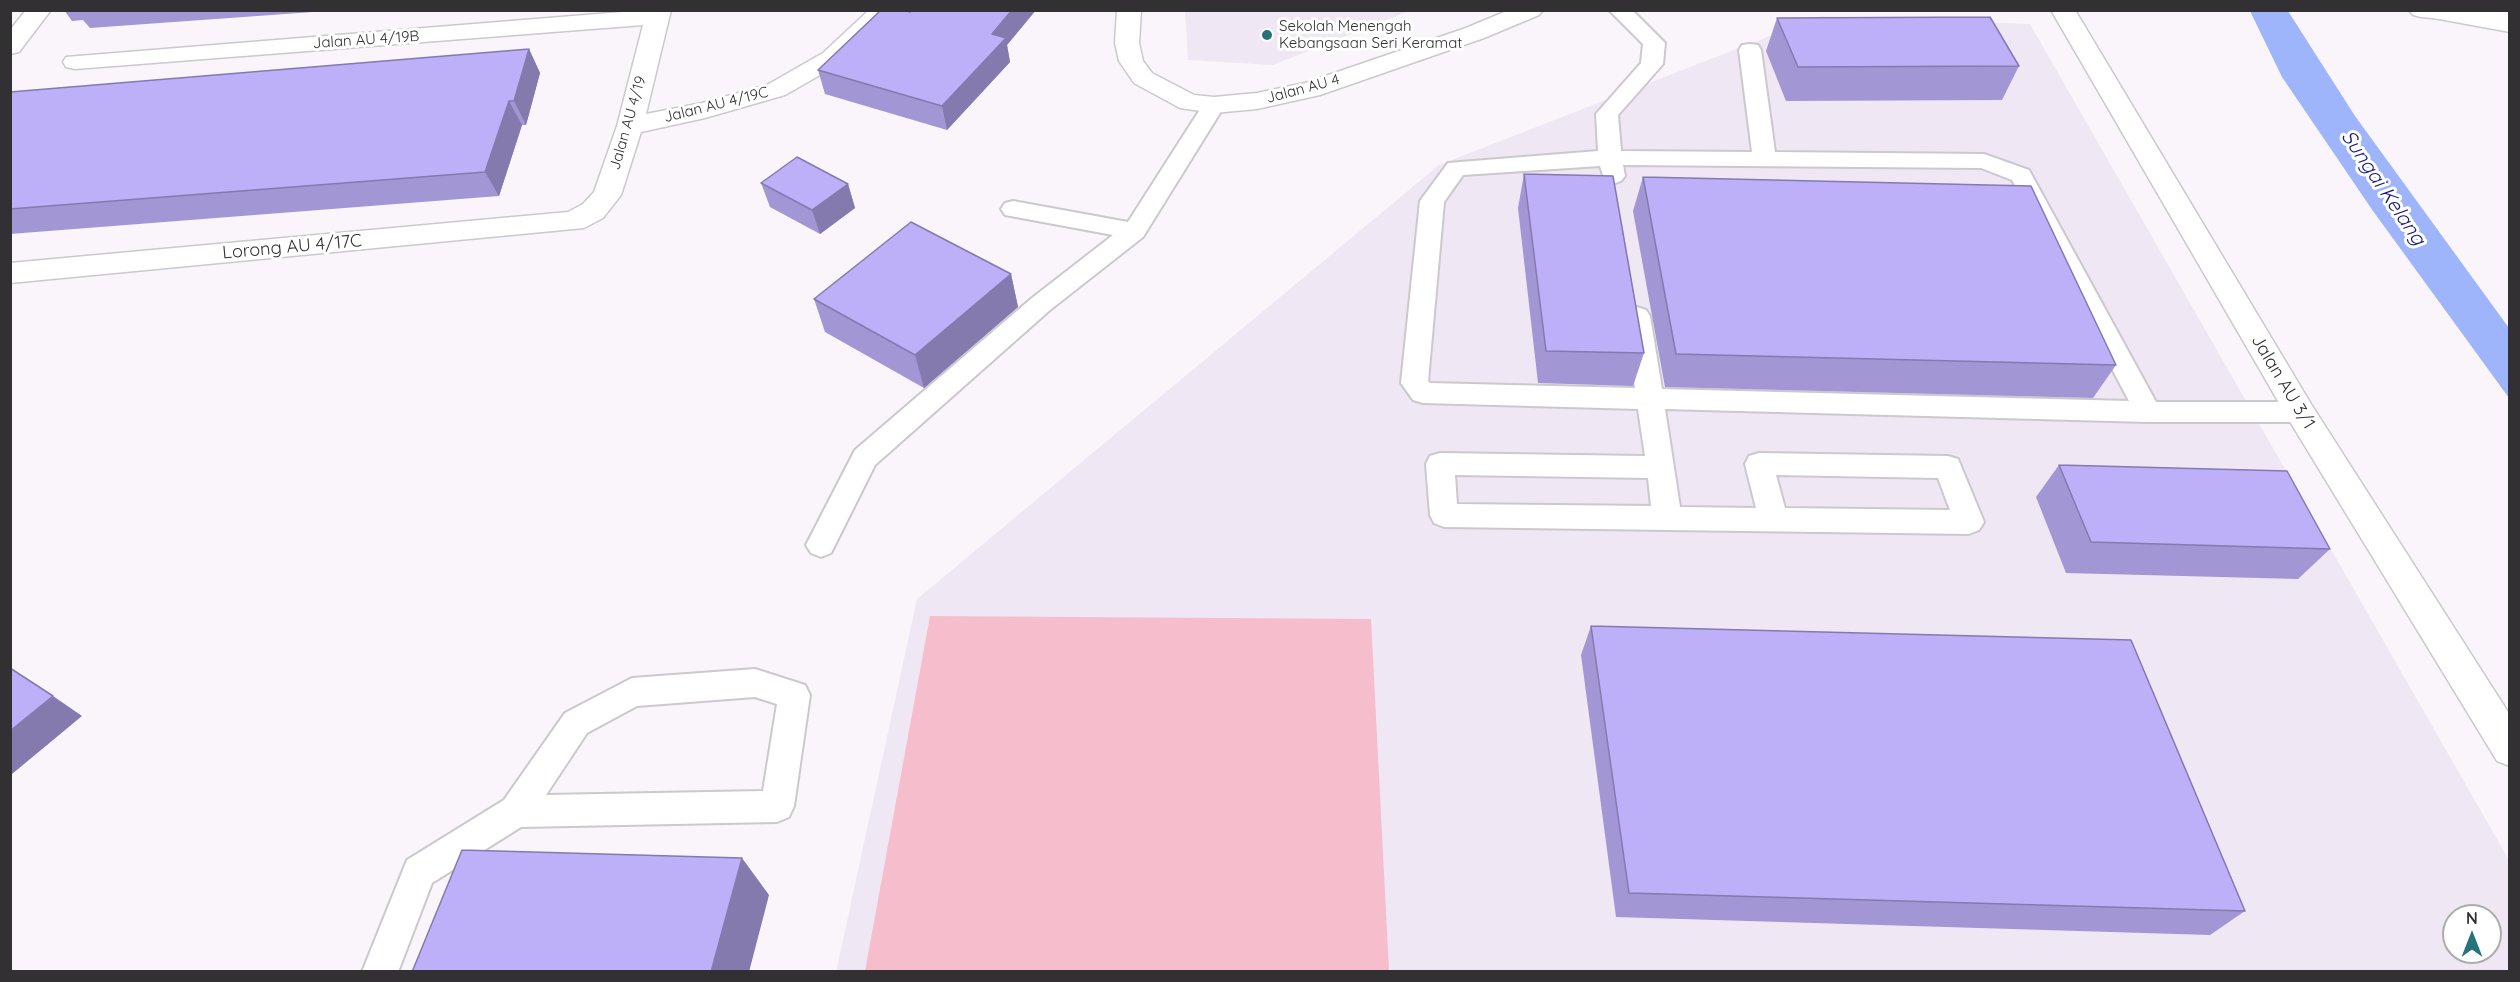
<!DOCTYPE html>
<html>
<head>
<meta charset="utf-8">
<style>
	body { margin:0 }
	#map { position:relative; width:2520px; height:982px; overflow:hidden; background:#f9f5fb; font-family:Quicksand,sans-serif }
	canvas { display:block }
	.frame { position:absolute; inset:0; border:12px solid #323032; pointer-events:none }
	.north { position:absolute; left:2442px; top:904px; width:60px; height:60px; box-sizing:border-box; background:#fff; border:2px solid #adacad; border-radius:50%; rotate:0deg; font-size:16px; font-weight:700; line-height:24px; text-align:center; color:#323032 }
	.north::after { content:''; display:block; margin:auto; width:21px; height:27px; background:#287279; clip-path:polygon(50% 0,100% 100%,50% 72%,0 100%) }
</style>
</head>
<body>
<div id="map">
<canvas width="2520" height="982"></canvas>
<div class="frame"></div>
<div class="north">N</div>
</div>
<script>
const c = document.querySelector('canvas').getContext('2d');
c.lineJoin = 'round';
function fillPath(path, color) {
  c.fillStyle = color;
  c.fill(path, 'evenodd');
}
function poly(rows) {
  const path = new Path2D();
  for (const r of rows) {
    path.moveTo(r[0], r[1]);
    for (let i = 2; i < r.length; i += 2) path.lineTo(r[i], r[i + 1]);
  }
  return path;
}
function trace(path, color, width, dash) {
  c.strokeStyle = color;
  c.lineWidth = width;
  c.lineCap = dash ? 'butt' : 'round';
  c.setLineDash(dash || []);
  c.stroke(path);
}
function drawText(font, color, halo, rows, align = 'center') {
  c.font = font + ' Quicksand,sans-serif';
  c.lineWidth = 6;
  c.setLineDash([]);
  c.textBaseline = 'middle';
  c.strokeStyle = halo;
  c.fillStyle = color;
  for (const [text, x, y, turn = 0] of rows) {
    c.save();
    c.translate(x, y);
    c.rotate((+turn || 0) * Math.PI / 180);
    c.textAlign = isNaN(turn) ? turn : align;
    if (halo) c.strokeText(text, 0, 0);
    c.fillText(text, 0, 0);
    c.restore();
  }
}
fillPath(poly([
	[1185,11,1185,10,1409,11,1273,65,1188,60],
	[1821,16,2030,24,2509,860,2509,971,836,972,917,599,1439,165],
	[2454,916,2490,916,2490,952,2454,952]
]), '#f0e7f4');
fillPath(poly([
	[930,616,1371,619,1389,971,865,971]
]), '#f6bdcd');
fillPath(poly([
	[2250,11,2288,11,2355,116,2509,328,2509,398,2373,211,2282,77]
]), '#9fb5fb');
const service = poly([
	[1609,10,1632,10,1665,43,1663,64,1618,115,1621,151,1752,152,1739,50,1742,45,1750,44,1758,45,1761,50,1775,152,1984,154,2029,170,2156,402,2300,402,2310,405,2314,412,2310,419,2300,422,2148,422,1665,409,1680,507,1756,508,1745,464,1749,456,1759,453,1948,456,1958,459,1984,522,1979,530,1969,534,1444,527,1434,523,1430,515,1426,464,1430,456,1440,453,1645,456,1638,409,1423,403,1413,400,1401,383,1420,201,1448,163,1598,151,1596,114,1641,63,1643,44,1609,10],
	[1623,165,1981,168,2012,180,2129,401,1662,389,1650,316,1646,310,1637,307,1628,310,1624,316,1635,388,1430,383,1428,381,1444,202,1463,175,1600,166,1605,181,1613,184,1621,181,1625,176,1623,165],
	[1455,475,1648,478,1651,506,1457,504,1455,475],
	[1776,475,1938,478,1950,510,1785,508,1776,475],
	[1214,98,1222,100,1225,105,1143,237,1050,310,875,465,831,553,821,557,811,553,806,545,855,450,1032,298,1113,235,1005,215,1001,209,1005,203,1013,201,1128,222,1206,100,1214,98],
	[755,669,805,685,810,695,794,806,789,817,777,822,521,827,432,883,398,972,362,972,407,860,504,800,565,713,632,678,755,669],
	[755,697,777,704,763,791,546,795,587,733,637,706,755,697]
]);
const minor = poly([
	[26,10,51,10,19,52,10,54,10,30,26,10],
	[647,10,671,10,646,114,702,103,767,85,823,53,869,10,895,10,841,63,785,95,705,118,641,132,621,195,603,218,584,228,10,283,10,263,568,212,583,204,594,192,617,126,643,25,75,69,66,67,63,62,66,57,647,10]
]);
const tertiary = poly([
	[2409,10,2510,11,2510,25,2421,17,2413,15,2409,10]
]);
const secondary = poly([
	[1117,10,1141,10,1139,43,1143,61,1152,73,1194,95,1214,97,1257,93,1305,83,1466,28,1509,10,1543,10,1539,15,1484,38,1320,95,1257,109,1214,113,1180,108,1134,83,1119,61,1115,43,1117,10],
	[2051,10,2075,10,2311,404,2510,715,2510,766,2497,761,2289,420,2051,10]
]);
const trunk = poly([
	[2425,10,2469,10,2510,18,2510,32,2428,17,2425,10]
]);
trace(service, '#ccc8ce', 4);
trace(minor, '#ccc8ce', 3);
trace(tertiary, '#ccc8ce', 3);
trace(secondary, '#ccc8ce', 3);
trace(trunk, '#ccc8ce', 3);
fillPath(service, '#fff');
fillPath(minor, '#fff');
fillPath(tertiary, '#fff');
fillPath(secondary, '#fff');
fillPath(trunk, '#fff');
fillPath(poly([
	[64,10,341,10,90,28,83,20,72,21],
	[911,10,1036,10,1007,45,1010,62,947,130,825,94,818,70],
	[1777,18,2019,66,2002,100,1786,101,1766,51],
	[529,49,540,73,526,125,522,125,499,196,10,234,10,92],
	[1524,174,1644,353,1633,386,1538,383,1518,208],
	[1643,177,2116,365,2093,398,1665,387,1633,211],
	[761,183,848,184,855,208,820,234,770,207],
	[1011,274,1018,307,924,388,825,332,814,299],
	[2059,465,2330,549,2298,579,2066,573,2036,497],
	[1591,626,2245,911,2210,935,1616,917,1581,655]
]), '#a396d5');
fillPath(poly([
	[1012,10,1036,10,1007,45,1010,62,947,130,942,106,992,34],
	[529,49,540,73,526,125,514,101],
	[509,101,522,125,499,196,485,172],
	[848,184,855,208,820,234,812,210],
	[1011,274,1018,307,924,388,915,355],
	[53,696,82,716,12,774,10,773,10,731],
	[742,858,769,895,749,972,711,972]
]), '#847aae');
const building = poly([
	[881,10,905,10,910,12,911,10,1012,10,992,34,1006,38,942,106,818,70,881,10],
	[1990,17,2019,66,1798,67,1777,18,1990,17],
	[529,49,514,101,509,101,485,172,10,209,10,92,529,49],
	[797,157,848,184,812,210,761,183,797,157],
	[1524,174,1613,176,1644,353,1546,351,1524,174],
	[1643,177,2031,186,2116,365,1676,354,1643,177],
	[911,222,1011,274,915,355,814,299,911,222],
	[2059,465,2287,471,2330,549,2091,542,2059,465],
	[1591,626,2131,640,2245,911,1629,893,1591,626],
	[10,668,53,696,10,731,10,668],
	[462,850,742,858,711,972,412,972,462,850]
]);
fillPath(building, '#bdaff8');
trace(building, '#847aae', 1.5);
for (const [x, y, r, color] of [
	[1267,35,6,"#287279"]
]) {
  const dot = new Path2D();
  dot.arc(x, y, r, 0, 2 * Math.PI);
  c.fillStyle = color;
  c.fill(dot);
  trace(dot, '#fff', 2);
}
drawText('15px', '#323032', '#fff', [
	["Sekolah Menengah",1279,26],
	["Kebangsaan Seri Keramat",1279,43]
], 'left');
drawText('15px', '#323032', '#fff', [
	["Jalan AU 4/19B",366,40,-4],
	["Jalan AU 4",1303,89,-15],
	["Jalan AU 4/19C",716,105,-14],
	["Jalan AU 4/19",628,123,-74]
]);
drawText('18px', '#323032', '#fff', [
	["Lorong AU 4/17C",292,247,-5],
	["Jalan AU 3/1",2283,382,59]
]);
drawText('italic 20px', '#16197b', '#fff', [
	["Sungai Kelang",2383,188,56]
]);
</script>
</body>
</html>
